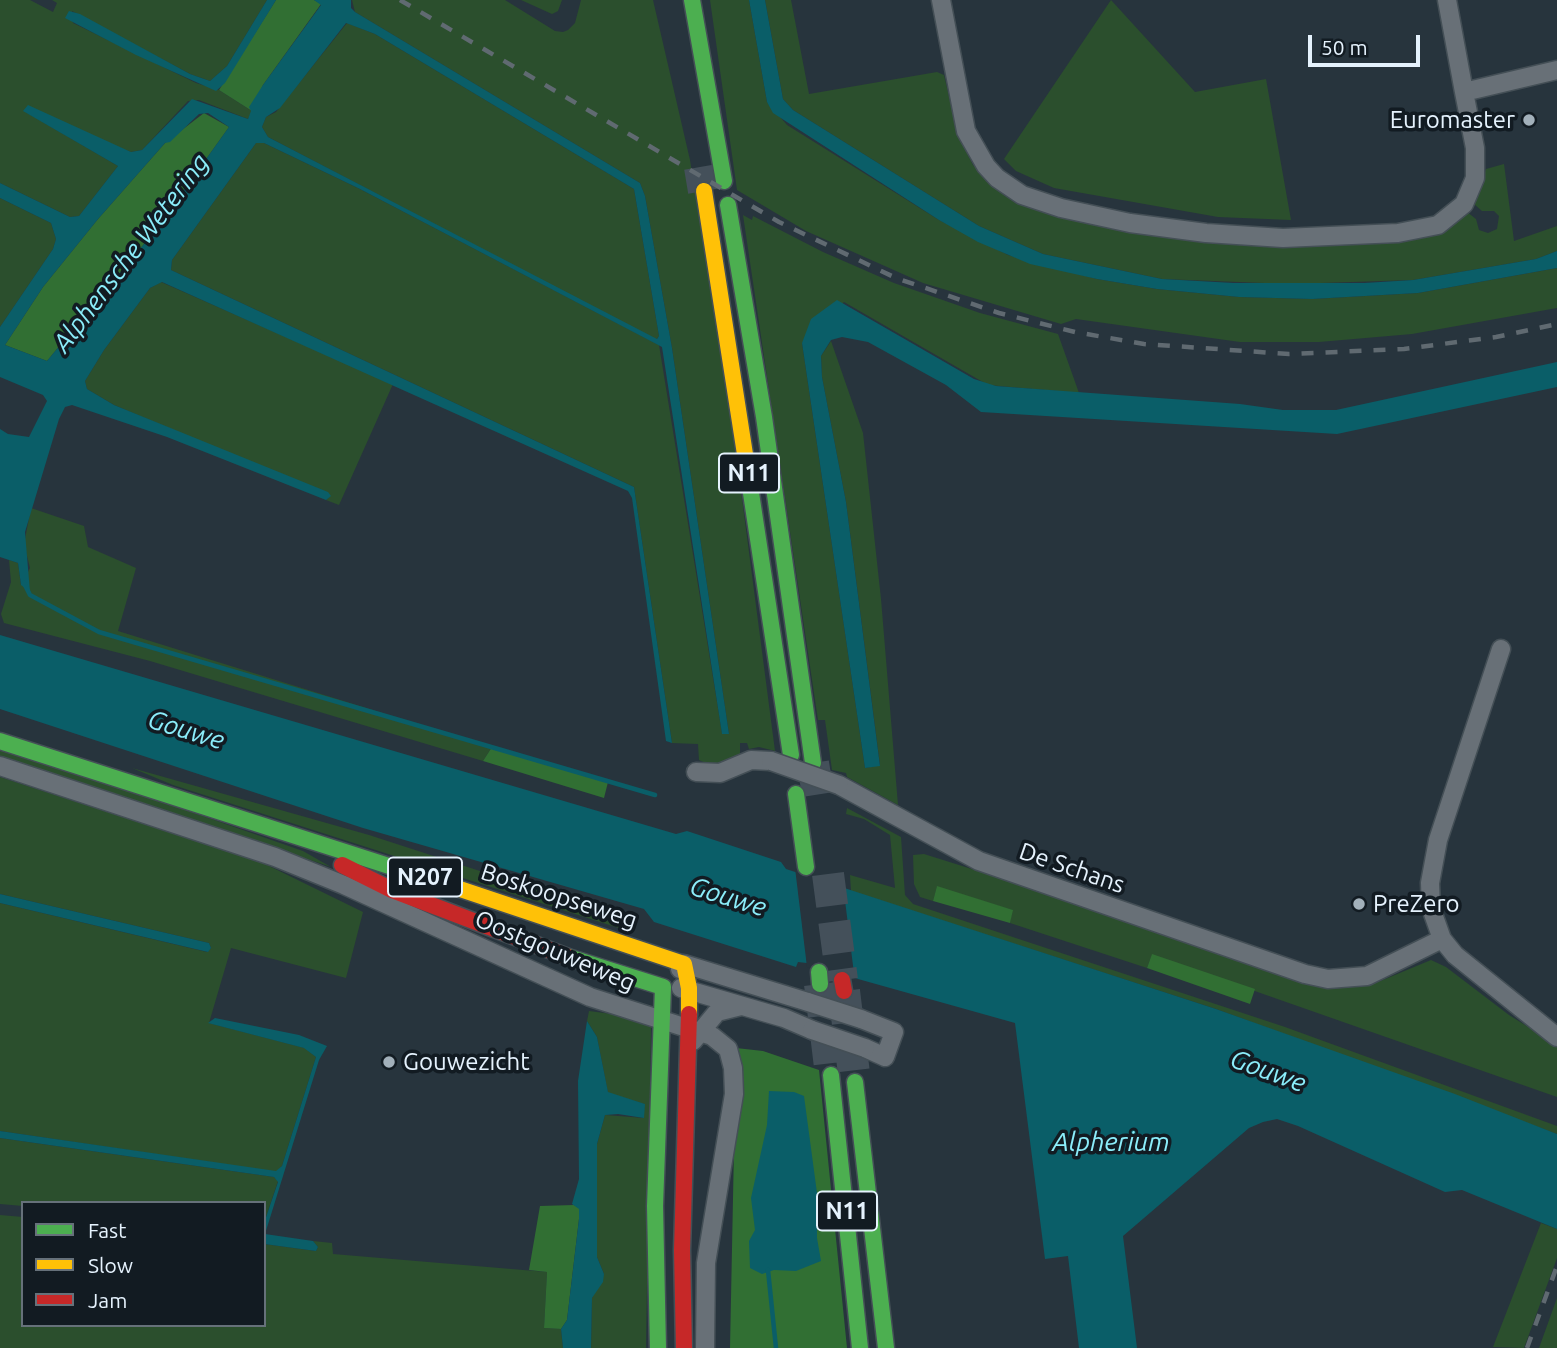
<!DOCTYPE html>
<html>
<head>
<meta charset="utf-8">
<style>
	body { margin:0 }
	#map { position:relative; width:1557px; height:1348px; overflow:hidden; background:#27343d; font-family:Ubuntu,sans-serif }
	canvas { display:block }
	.legend { position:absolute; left:21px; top:1201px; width:245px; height:126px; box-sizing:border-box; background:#121b22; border:2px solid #66717a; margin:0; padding:9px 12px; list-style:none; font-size:21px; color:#e5f2fd }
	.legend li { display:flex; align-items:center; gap:14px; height:35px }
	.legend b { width:35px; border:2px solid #66717a }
	.scale { position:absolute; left:1308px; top:35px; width:112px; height:32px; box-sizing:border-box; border:4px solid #e5f2fd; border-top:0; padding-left:9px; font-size:21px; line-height:24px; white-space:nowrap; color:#e5f2fd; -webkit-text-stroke:5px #121b22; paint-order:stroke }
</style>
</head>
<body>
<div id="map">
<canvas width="1557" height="1348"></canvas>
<ul class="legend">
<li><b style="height:9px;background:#4caf50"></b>Fast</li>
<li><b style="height:9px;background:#ffc107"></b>Slow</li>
<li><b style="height:9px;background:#c62828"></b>Jam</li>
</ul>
<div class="scale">50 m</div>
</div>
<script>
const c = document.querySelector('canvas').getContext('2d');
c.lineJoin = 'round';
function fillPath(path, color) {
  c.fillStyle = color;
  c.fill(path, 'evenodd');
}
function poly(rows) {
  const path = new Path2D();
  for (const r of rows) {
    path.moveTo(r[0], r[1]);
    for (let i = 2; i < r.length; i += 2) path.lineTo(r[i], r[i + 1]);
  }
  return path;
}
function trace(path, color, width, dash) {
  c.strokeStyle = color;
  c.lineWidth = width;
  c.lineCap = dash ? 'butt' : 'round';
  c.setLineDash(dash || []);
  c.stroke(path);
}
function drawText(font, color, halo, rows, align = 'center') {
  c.font = font + ' Ubuntu,sans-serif';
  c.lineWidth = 7;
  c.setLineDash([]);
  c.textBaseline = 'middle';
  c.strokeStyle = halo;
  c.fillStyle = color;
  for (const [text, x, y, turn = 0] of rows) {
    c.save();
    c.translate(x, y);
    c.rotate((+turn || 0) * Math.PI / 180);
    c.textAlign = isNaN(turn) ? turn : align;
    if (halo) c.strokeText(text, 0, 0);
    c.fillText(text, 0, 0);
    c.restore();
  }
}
fillPath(poly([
	[0,0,30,0,53,12,57,3,52,0,267,0,227,66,210,81,190,74,72,11,73,23,196,83,219,90,252,111,248,119,199,100,188,101,142,150,131,152,24,111,118,166,79,216,70,217,0,183],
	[352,0,505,0,555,31,563,32,568,30,575,23,581,0,653,0,690,160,732,422,775,751,759,747,749,749,747,743,740,743,740,755,734,761,710,765,699,760,698,744,672,743,634,487,171,270,172,260,256,143,264,143,360,189,659,345,722,733,729,734,672,348,645,196,640,183,355,12],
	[521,0,562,0,558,11,552,14],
	[710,0,749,0,767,102,787,125,939,220,1008,255,1097,279,1157,289,1239,297,1312,299,1418,293,1557,268,1557,308,1412,334,1319,342,1240,342,1076,319,1061,324,923,283,806,231,737,190],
	[765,0,791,0,809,94,937,72,944,75,958,135,973,165,1005,196,1039,211,1128,231,1244,245,1343,245,1420,239,1449,228,1467,212,1476,219,1479,230,1488,233,1497,229,1499,216,1494,211,1482,211,1474,204,1486,169,1504,164,1514,241,1557,226,1557,251,1536,259,1413,280,1290,284,1162,279,1043,254,979,226,793,110,783,99],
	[1111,0,1195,92,1266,79,1291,220,1218,217,1054,188,1016,171,1004,159],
	[347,23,375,34,634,189,659,336,656,340,268,137,262,127,266,117,276,112],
	[0,198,51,223,56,239,53,249,0,327],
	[743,215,752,220,753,216,823,252,894,283,980,313,1058,334,1079,393,988,385,844,302,802,343,865,768,880,765,846,502,822,377,821,356,831,341,863,433,881,599,898,805,847,777,846,773,832,770,825,720,818,720],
	[161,282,393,384,339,505,326,500,330,496,114,405,87,389,85,381,104,350,150,288],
	[31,508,84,526,88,547,136,568,118,631,492,747,483,761,150,661,4,623,1,614,11,582,9,560,18,563,21,585,30,568,24,544],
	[0,745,303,851,331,867,0,757],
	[132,768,369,835,560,897,628,931,173,785],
	[0,777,263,863,363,912,346,978,231,948,209,1023,305,1048,316,1057,282,1166,276,1172,0,1131,0,903,207,952,211,948,209,943,0,894],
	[847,808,901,837,905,895,913,904,1285,1027,1557,1126,1557,1134,1216,1009,851,891,850,875,895,888,890,835,864,819,846,814],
	[924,854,1344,986,1378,982,1431,960,1446,967,1509,1015,1557,1045,1557,1097,1152,955,1147,968,1010,923,1012,910,937,887,933,901,920,897,914,884,913,855],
	[589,1011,620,1015,651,1027,646,1348,591,1348,592,1298,604,1274,597,1257,597,1144,605,1115,644,1118,644,1104,608,1093,597,1037,587,1021],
	[0,1138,274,1177,278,1181,264,1223,264,1203,23,1203,23,1206,0,1204],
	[0,1215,23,1217,23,1325,264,1325,264,1244,316,1251,318,1247,313,1241,332,1243,333,1254,547,1272,544,1328,561,1329,563,1348,0,1348],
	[1541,1223,1557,1229,1557,1258,1524,1348,1493,1347],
	[1557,1298,1557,1348,1539,1348]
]), '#2b4f2d');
fillPath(poly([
	[276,0,314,0,321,4,263,85,252,111,219,90],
	[204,113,229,127,154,232,47,361,5,345,43,287,98,219,165,143],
	[492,747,608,782,604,798,483,761],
	[937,886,1013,910,1010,923,933,901],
	[1152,954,1255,989,1250,1004,1147,968],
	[736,1048,763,1051,819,1070,847,1348,730,1348],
	[574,1205,579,1208,579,1219,567,1320,561,1329,544,1328,547,1272,529,1270,540,1206]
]), '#316f33');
fillPath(poly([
	[267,0,276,0,225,83,216,91,136,55,65,18,69,11,80,14,190,74,210,81,227,66],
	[314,0,351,0,351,8,355,12,640,183,645,196,672,348,729,734,722,734,662,347,360,189,264,143,256,143,172,260,171,270,634,487,672,743,666,741,632,498,628,491,162,282,150,288,104,350,85,381,87,389,114,405,328,492,331,496,326,500,167,437,72,405,65,407,59,419,25,532,30,592,21,585,18,563,0,557,0,429,8,434,29,437,47,401,43,395,0,377,0,327,53,249,56,239,51,223,0,198,0,183,70,217,79,216,118,166,23,111,28,105,131,152,142,150,192,99,248,119,251,111,249,107,263,85,321,5],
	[346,23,375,34,634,189,659,336,657,339,268,137,262,127,266,117,280,108],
	[208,113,229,127,154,232,47,361,5,345,43,287,98,219,165,143,170,142,199,114],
	[749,0,765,0,783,99,793,110,979,226,1043,254,1162,279,1234,283,1364,283,1413,280,1536,259,1557,251,1557,268,1418,293,1312,299,1239,297,1157,289,1097,279,1030,264,978,242,939,220,773,113,767,102],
	[837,300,974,379,996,386,1240,404,1283,410,1336,410,1557,362,1557,387,1337,434,981,412,946,385,868,342,842,337,831,340,821,356,822,377,846,502,880,766,865,768,802,343,811,319],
	[0,635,676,834,687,831,781,862,786,869,1216,1009,1455,1094,1557,1134,1557,1229,1462,1190,1445,1192,1298,1126,1277,1119,1263,1122,1249,1128,1123,1236,1137,1348,1079,1348,1068,1256,1045,1259,1015,1023,858,979,824,965,798,962,796,967,654,922,644,909,363,828,0,709],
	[0,894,209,943,211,948,208,952,0,903],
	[215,1018,299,1035,327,1046,319,1060,265,1234,313,1241,318,1247,316,1251,264,1244,264,1223,278,1182,274,1177,0,1138,0,1131,276,1171,282,1166,316,1057,304,1048,208,1023],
	[587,1021,597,1037,608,1092,645,1104,644,1118,618,1114,605,1115,597,1144,597,1257,604,1274,603,1282,592,1298,591,1348,563,1348,561,1329,567,1320,579,1219,579,1209,572,1204,579,1179,578,1081],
	[769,1091,794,1092,804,1096,817,1193,817,1238,821,1261,796,1271,774,1270,762,1274,750,1268,749,1241,755,1230,751,1198,767,1125]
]), '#0a5e68');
fillPath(poly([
	[795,868,843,884,855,982,807,967]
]), '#27343d');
trace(poly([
	[24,583,30,595,99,632,655,795],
	[768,1270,776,1348]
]), '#0a5e68', 4.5);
trace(poly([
	[700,167,704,191],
	[813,763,819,801],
	[828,874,842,980],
	[820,984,831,1075],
	[844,991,855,1082]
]), '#44505a', 32, [32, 16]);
const street = poly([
	[941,0,966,131,986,166,997,178,1022,195,1061,208,1130,223,1206,233,1283,238,1398,233,1438,225,1464,204,1475,178,1475,148,1464,92],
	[1447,0,1464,92,1557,70],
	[1501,649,1438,840,1430,883,1431,908,1442,939,1455,955,1557,1037],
	[0,766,275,857,344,885,590,997,712,1036,728,1049,733,1068,734,1094,706,1263,705,1348],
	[696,772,720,773,751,760,771,761],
	[839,785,979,861,1305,974,1328,979,1367,976,1442,939],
	[680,969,684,964,808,1002],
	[681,988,784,1018,812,1030],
	[861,1019,894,1032,885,1057,865,1048],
	[693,1041,717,1012,741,1006]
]);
const fast = poly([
	[692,0,724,181],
	[728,205,764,417,813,763],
	[749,480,791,755],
	[0,741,445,884],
	[796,794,806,867],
	[568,957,663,987,655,1206,658,1348],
	[819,972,820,984],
	[831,1075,860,1348],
	[855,1082,886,1348]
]);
const slow = poly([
	[704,191,749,480],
	[445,884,684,964,689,988,689,1014]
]);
const jam = poly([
	[342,865,392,890,568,957],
	[842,980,844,991],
	[684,1348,682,1250,689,1014]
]);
trace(street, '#444f56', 21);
trace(fast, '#444f56', 19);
trace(slow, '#444f56', 19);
trace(jam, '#444f56', 19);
trace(street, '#687077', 18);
trace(fast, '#4caf50', 16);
trace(slow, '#ffc107', 16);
trace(jam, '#c62828', 16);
trace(poly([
	[400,0,779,222,896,278,999,313,1075,332,1144,344,1289,354,1404,349,1496,337,1557,324],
	[1527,1348,1557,1266]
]), '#606a71', 4.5, [12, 12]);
const streetBridge = poly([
	[771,761,839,785],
	[808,1002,861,1019],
	[812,1030,865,1048]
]);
trace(streetBridge, '#444f56', 21, []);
trace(streetBridge, '#687077', 18);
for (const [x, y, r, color] of [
	[1529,120,7,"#a2b0ba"],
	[1359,904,7,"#a2b0ba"],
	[389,1062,7,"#a2b0ba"]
]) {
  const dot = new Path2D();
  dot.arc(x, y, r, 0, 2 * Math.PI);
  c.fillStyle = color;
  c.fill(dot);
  trace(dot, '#121b22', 2.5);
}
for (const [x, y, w] of [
	[749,473,60],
	[425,877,74],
	[847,1211,60]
]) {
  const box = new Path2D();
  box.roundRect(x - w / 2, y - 19.5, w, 39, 5);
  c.fillStyle = '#121b22';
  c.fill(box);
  trace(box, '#e5f2fd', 2);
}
drawText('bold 23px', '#e5f2fd', null, [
	["N11",749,473],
	["N207",425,877],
	["N11",847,1211]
]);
drawText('24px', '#e5f2fd', '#121b22', [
	["Euromaster",1515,120,"right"],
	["PreZero",1373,904],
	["Gouwezicht",403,1062]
], 'left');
drawText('24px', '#e5f2fd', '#121b22', [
	["De Schans",1072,868,19],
	["Boskoopseweg",559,896,18],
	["Oostgouweweg",555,951,23]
]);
drawText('italic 26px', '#8bedfa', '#121b22', [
	["Alphensche Wetering",131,253,-53],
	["Gouwe",186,730,17],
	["Gouwe",728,897,17],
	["Gouwe",1268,1071,20],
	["Alpherium",1111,1142]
]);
</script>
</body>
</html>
